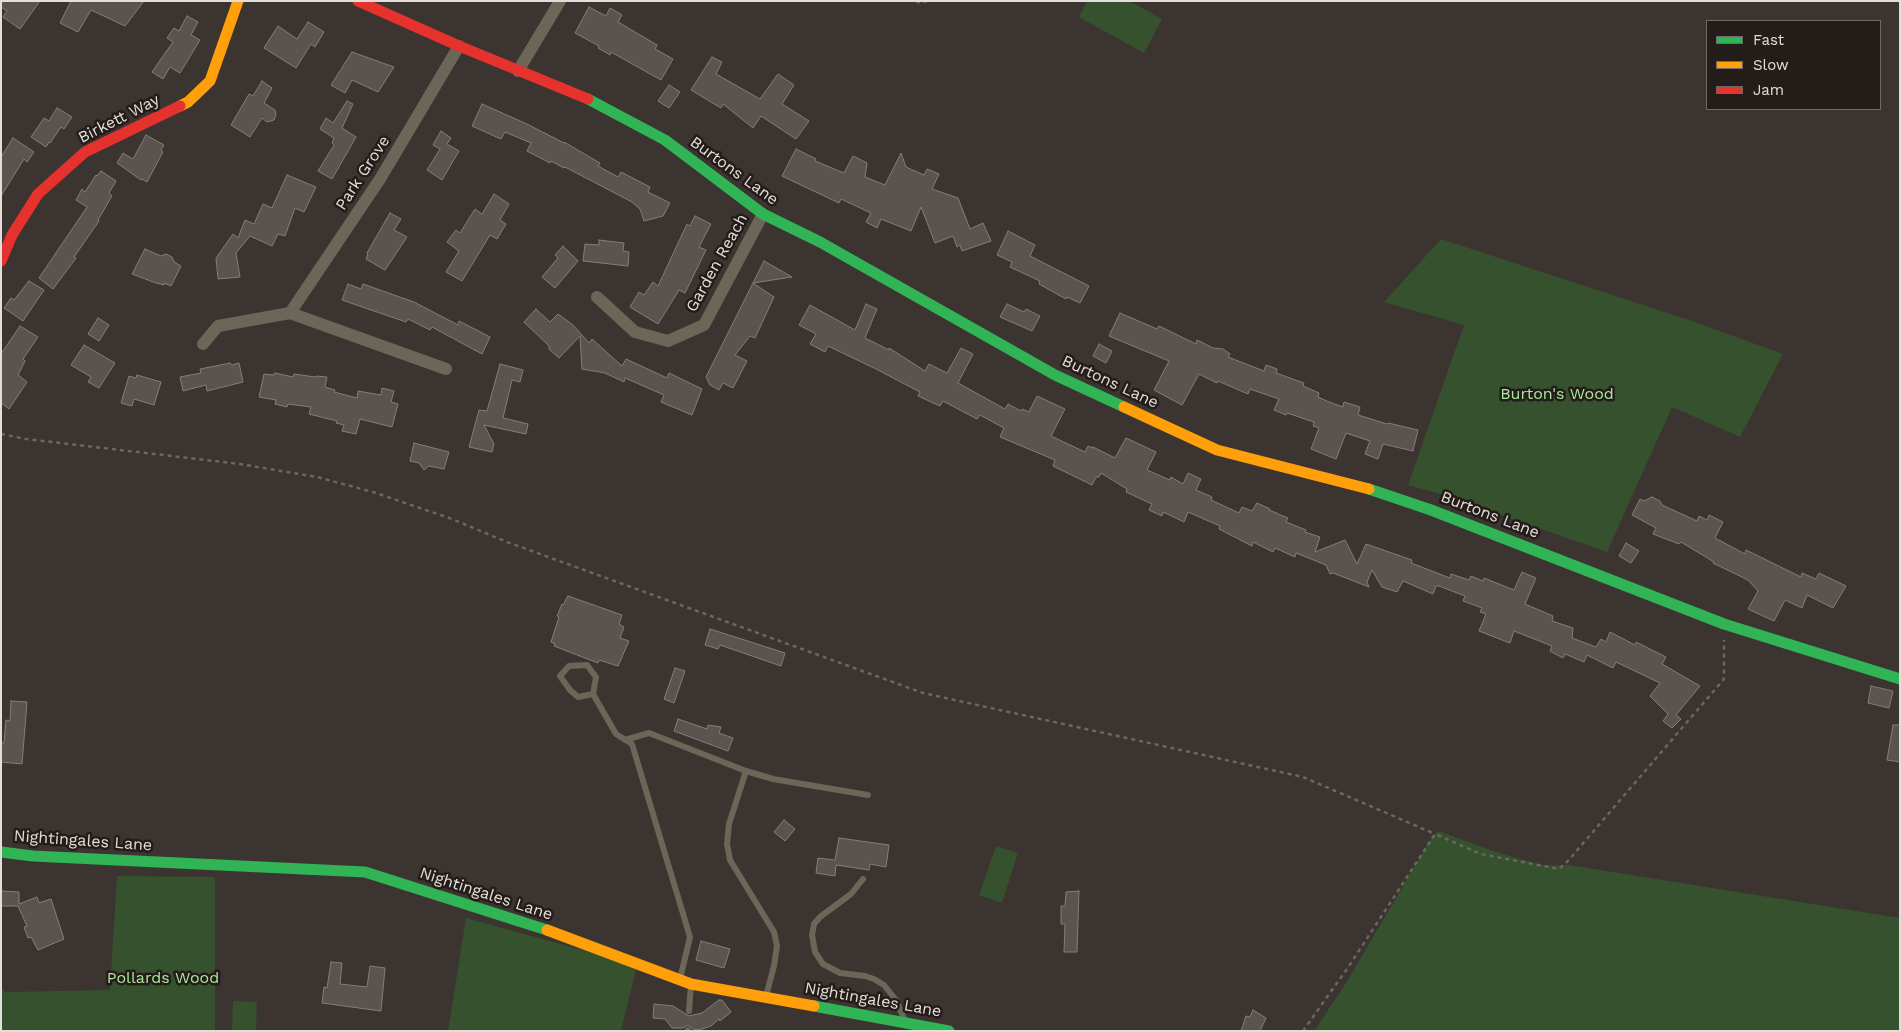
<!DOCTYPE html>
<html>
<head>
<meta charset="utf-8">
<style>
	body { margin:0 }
	#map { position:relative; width:1901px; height:1032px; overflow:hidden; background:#3c3430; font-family:"Work Sans",sans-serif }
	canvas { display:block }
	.frame { position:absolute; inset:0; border:2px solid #e5ddd8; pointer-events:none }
	.legend { position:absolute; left:1706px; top:20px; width:175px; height:90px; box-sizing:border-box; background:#231c19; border:1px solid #716965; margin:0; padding:6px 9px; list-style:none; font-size:15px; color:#e5ddd8 }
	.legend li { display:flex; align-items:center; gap:10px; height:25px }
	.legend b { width:25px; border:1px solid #716965 }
</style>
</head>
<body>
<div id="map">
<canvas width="1901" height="1032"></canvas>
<div class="frame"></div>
<ul class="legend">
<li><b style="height:6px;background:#30b455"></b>Fast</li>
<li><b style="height:6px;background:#ff9f0a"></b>Slow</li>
<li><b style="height:6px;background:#e5322d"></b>Jam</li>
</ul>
</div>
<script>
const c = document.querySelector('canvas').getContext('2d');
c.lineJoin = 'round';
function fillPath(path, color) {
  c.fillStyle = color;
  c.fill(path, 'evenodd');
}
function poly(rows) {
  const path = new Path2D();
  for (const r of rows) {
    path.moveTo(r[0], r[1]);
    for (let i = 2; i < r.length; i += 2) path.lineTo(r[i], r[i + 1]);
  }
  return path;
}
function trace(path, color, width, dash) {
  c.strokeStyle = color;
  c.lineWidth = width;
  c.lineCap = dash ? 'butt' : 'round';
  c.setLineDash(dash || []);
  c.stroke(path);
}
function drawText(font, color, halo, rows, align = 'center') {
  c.font = font + ' "Work Sans",sans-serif';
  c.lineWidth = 5;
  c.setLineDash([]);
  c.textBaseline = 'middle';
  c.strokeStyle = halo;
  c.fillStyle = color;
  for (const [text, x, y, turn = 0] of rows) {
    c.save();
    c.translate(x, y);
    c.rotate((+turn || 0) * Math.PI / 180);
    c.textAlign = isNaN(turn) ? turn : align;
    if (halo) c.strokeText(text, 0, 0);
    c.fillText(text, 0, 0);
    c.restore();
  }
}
fillPath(poly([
	[1087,1,1129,1,1162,19,1144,53,1079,17],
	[1441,239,1692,321,1783,354,1740,437,1672,407,1607,552,1444,495,1408,485,1464,325,1384,302],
	[1439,831,1493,851,1542,865,1569,865,1900,918,1900,1031,1314,1031,1346,983,1433,835],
	[996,846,1018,853,1002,903,979,895],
	[117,876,215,877,215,1031,1,1031,1,988,5,992,110,990],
	[466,918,637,965,621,1031,448,1031],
	[233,1001,257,1002,256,1031,232,1031]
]), '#35512d');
const building = poly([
	[1,1,40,1,20,29,3,17,7,11,1,7,1,1],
	[71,1,144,1,125,26,91,10,78,32,60,23,71,1],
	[589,7,606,16,610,8,622,15,618,22,657,45,655,49,673,59,661,80,611,52,610,55,598,48,599,46,575,33,589,7],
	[187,16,198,22,191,35,200,40,180,73,170,67,163,79,152,72,173,42,167,38,174,28,179,31,187,16],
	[308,22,324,32,315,47,311,44,296,68,264,48,278,26,297,39,308,22],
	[352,52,394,67,378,92,352,80,345,93,331,85,352,52],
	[712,57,722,62,716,74,760,99,778,74,794,85,782,104,809,121,796,139,761,116,753,128,723,104,721,108,691,90,712,57],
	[262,81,272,88,264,103,275,110,276,115,274,120,267,122,262,118,250,137,231,125,249,94,253,96,262,81],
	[669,85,680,92,669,108,658,101,669,85],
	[347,101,353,104,342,128,356,137,332,179,318,171,334,145,332,143,334,138,320,129,326,118,333,123,347,101],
	[482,104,527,124,564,143,564,142,600,163,598,166,618,177,621,172,650,187,648,192,670,203,663,216,644,221,640,209,632,202,565,167,564,168,551,161,550,163,527,151,531,143,505,132,501,139,472,126,482,104],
	[57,108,72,117,64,129,61,127,50,143,49,142,46,147,31,137,44,118,49,121,57,108],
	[441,131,451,138,447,144,459,151,442,180,427,170,440,149,433,145,441,131],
	[146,135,164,145,161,150,163,152,147,182,142,179,141,180,117,163,123,153,133,159,146,135],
	[13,138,34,152,27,162,24,159,1,196,1,157,13,138],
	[796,149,816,159,815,161,844,173,853,156,867,163,865,177,885,185,901,153,906,167,924,175,927,169,939,174,932,189,958,198,970,229,983,223,991,241,962,251,960,245,957,247,953,236,935,243,921,207,911,231,881,219,877,228,866,222,871,213,841,199,839,203,782,176,796,149],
	[101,171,116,181,109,193,112,196,98,220,99,221,74,257,76,258,53,289,39,278,87,207,76,200,82,189,85,192,96,175,97,176,101,171],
	[287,175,316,187,304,212,295,208,285,236,278,234,272,246,250,236,236,253,240,277,218,279,216,258,233,234,238,238,245,220,254,224,263,204,272,208,287,175],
	[494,194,509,204,500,220,506,224,497,239,490,235,462,281,446,272,459,251,447,242,456,230,460,233,475,209,482,214,494,194],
	[390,213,401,219,394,230,407,237,385,270,366,259,368,254,367,253,390,213],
	[695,216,711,224,699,247,706,250,685,293,679,290,658,324,630,307,639,292,644,295,653,282,658,286,687,224,690,226,695,216],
	[1008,231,1035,245,1030,256,1089,286,1080,303,1067,297,1066,299,1039,284,1040,281,1010,267,1012,262,997,255,1008,231],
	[599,240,624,243,623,251,629,252,628,266,583,261,585,244,599,245,599,240],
	[563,246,578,261,555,288,542,277,558,258,555,255,563,246],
	[145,249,161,256,166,254,172,257,174,262,181,266,171,286,164,283,164,285,156,283,132,274,145,249],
	[764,261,792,277,753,283,774,297,755,338,750,336,735,355,747,361,733,388,723,383,719,390,710,385,706,377,764,261],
	[29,281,44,290,23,321,4,308,11,298,14,300,29,281],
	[348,284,361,289,363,284,414,302,458,325,459,321,490,337,482,354,432,327,430,330,408,319,406,322,342,300,348,284],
	[866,304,877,309,865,338,889,350,889,348,925,371,929,364,947,373,961,348,973,354,958,383,1005,409,1008,404,1021,411,1022,409,1029,412,1037,396,1065,409,1051,436,1085,452,1088,446,1093,448,1093,447,1115,458,1126,438,1156,452,1147,470,1170,480,1171,477,1183,484,1188,473,1201,479,1196,490,1212,497,1211,500,1239,513,1242,507,1252,511,1257,503,1270,509,1269,510,1288,518,1286,522,1306,530,1305,532,1320,537,1315,552,1345,540,1357,564,1366,544,1412,560,1411,563,1450,578,1451,574,1469,580,1471,576,1483,581,1484,578,1514,590,1522,572,1536,578,1525,604,1553,616,1552,621,1573,628,1572,638,1596,647,1601,639,1606,642,1610,632,1635,645,1636,642,1666,657,1662,664,1700,686,1676,715,1681,719,1672,728,1663,721,1668,714,1650,696,1660,683,1616,662,1613,668,1587,655,1584,662,1565,654,1563,658,1550,651,1552,646,1514,631,1510,643,1479,631,1486,614,1480,612,1482,608,1463,601,1465,596,1439,586,1436,586,1433,594,1403,581,1397,592,1382,587,1372,570,1367,582,1369,587,1333,573,1330,574,1326,565,1296,553,1295,557,1275,548,1273,552,1253,542,1252,546,1219,529,1220,526,1188,512,1184,522,1163,512,1162,516,1149,510,1152,504,1126,492,1127,489,1101,473,1099,477,1096,477,1092,485,1053,466,1055,460,1000,437,1004,428,980,415,977,419,943,401,940,406,918,396,920,392,876,369,828,346,825,352,810,344,816,334,799,325,810,305,855,330,866,304],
	[1007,304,1024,312,1026,309,1040,316,1032,331,1000,317,1007,304],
	[536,309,550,322,558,314,573,325,589,343,592,339,622,366,626,359,667,378,669,373,702,389,692,415,661,402,664,395,625,378,624,382,605,373,582,369,580,336,559,358,549,349,549,346,524,322,536,309],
	[1120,313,1157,329,1159,326,1196,344,1197,340,1213,348,1223,349,1230,354,1228,357,1264,371,1266,365,1277,369,1276,373,1304,383,1303,386,1319,393,1318,397,1329,402,1343,407,1344,402,1360,407,1358,415,1387,424,1388,423,1418,430,1413,451,1383,444,1378,459,1365,454,1370,441,1346,433,1336,459,1311,449,1319,428,1313,426,1314,422,1287,413,1286,415,1274,410,1279,399,1250,389,1248,394,1218,381,1217,383,1199,374,1182,405,1154,390,1169,361,1109,336,1120,313],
	[98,318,109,325,99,341,88,334,98,318],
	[20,326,38,337,23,359,25,361,18,375,27,382,9,409,1,403,1,354,20,326],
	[1099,344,1112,351,1106,363,1093,356,1099,344],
	[84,345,115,363,99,388,88,382,91,377,71,365,84,345],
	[230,363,232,365,239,363,243,382,207,391,206,385,183,391,180,377,201,373,200,369,230,363],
	[500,364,523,370,520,382,512,380,503,418,528,424,526,434,484,425,494,444,492,452,469,447,479,410,487,411,500,364],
	[275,373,293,377,294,374,315,377,316,376,327,377,325,387,335,390,334,392,357,398,358,391,381,395,382,388,394,391,391,402,398,404,392,427,360,419,356,434,342,431,344,425,336,423,337,421,309,414,311,407,288,404,287,407,275,404,276,400,259,397,264,374,274,375,275,373],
	[137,375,161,382,154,405,134,399,132,406,121,403,129,376,136,378,137,375],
	[414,443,449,452,444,469,429,466,424,470,419,463,410,461,414,443],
	[1652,497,1660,501,1662,505,1697,521,1699,516,1707,520,1709,515,1723,522,1715,538,1745,554,1746,550,1801,577,1802,573,1816,579,1819,573,1846,586,1833,608,1807,595,1802,608,1785,600,1774,621,1748,609,1758,591,1748,580,1713,563,1714,562,1681,542,1679,544,1653,534,1656,528,1632,515,1640,499,1644,501,1652,497],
	[1626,543,1639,551,1631,563,1619,556,1626,543],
	[568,596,622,615,619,624,624,627,620,638,629,641,618,666,599,660,598,663,554,646,555,644,551,642,559,617,557,616,562,604,563,605,568,596],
	[710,629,785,653,781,666,720,645,718,649,705,645,710,629],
	[675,668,685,671,674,703,664,699,675,668],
	[1871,686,1893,691,1889,708,1868,703,1871,686],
	[11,701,27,702,22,764,1,762,1,743,4,743,6,720,10,721,11,701],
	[678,719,707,729,708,725,721,727,719,733,733,738,728,751,674,731,678,719],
	[1893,725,1900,725,1900,762,1887,760,1893,725],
	[784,820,795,829,785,841,774,832,784,820],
	[839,838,889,845,886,867,870,864,869,870,836,865,835,876,816,873,818,858,835,860,839,838],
	[1,891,19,892,19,904,37,897,39,903,51,899,64,939,38,950,31,937,28,938,24,927,27,926,18,906,1,906,1,891],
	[1079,891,1077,952,1064,952,1065,924,1061,924,1061,906,1065,906,1066,892,1079,891],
	[701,941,730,949,724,968,696,960,701,941],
	[331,962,342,963,340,984,367,987,370,966,385,968,381,1011,322,1003,324,987,327,988,331,962],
	[719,1000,722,1000,731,1012,720,1021,719,1019,711,1026,699,1030,693,1029,688,1025,683,1028,672,1028,665,1019,653,1018,654,1004,673,1006,689,1016,702,1013,719,1000],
	[1253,1010,1266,1018,1260,1031,1241,1031,1246,1016,1250,1017,1253,1010]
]);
fillPath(building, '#5a5350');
trace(building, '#847d7a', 1);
trace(poly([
	[916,1,920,3,927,1],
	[1,434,26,439,240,464,317,477,373,492,452,519,507,542,923,693,1303,777,1435,834],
	[1303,1031,1349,966,1435,834,1481,854,1559,869,1567,862,1724,679,1724,640]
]), '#6c675e', 2.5, [4, 4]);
trace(poly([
	[593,694,596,677,587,665,569,666,560,676,570,690,578,697,593,694,616,734,632,744,690,937,680,979],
	[625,740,649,733,746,771,773,779,868,795],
	[746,771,729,824,727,844,730,860,774,932,777,946,774,966,766,996],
	[863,879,851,894,820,917,814,924,812,935,815,952,823,964,840,973,865,976,874,979,884,985,896,1000,905,1021],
	[689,1011,691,985],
	[688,1031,688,1030]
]), '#6c6658', 6);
trace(poly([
	[518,71,560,1],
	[597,297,635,332,668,341,704,325,763,214],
	[290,313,380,179,459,46],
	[203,344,218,326,290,313,446,369]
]), '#6c6658', 12);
trace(poly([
	[588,99,665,140,763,214,820,242,1055,375,1124,407],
	[1369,489,1431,510,1724,624,1900,679],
	[1,852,33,856,365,872,547,930],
	[814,1006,949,1031]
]), '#30b455', 11);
trace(poly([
	[180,106,188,102,210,81,238,1],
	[1124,407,1217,450,1369,489],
	[547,930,691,984,814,1006]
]), '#ff9f0a', 11);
trace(poly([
	[358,1,459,46,588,99],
	[1,261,12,235,38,194,85,152,180,106]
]), '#e5322d', 11);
drawText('16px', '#e5ddd8', '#231c19', [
	["Birkett Way",119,119,-27],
	["Burtons Lane",734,171,36],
	["Park Grove",363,173,-57],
	["Garden Reach",717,263,-61],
	["Burtons Lane",1110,382,25],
	["Burtons Lane",1490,515,21],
	["Nightingales Lane",83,841,4],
	["Nightingales Lane",486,894,18],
	["Nightingales Lane",873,1000,10]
]);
drawText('16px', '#aae99c', '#231c19', [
	["Burton's Wood",1557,394],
	["Pollards Wood",163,978]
]);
</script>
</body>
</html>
